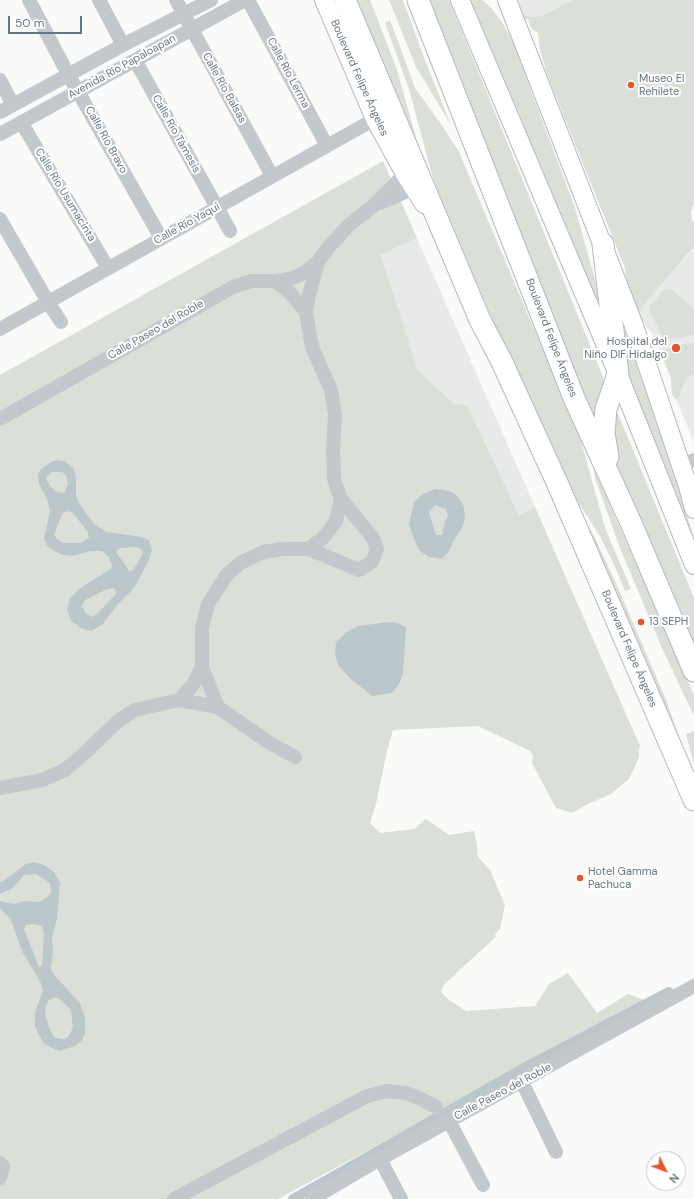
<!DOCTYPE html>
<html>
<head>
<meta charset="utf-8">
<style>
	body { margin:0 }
	#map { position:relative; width:694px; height:1199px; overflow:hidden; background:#fafaf8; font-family:"DM Sans",sans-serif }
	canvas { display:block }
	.north { position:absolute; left:646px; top:1151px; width:40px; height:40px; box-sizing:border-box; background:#fff; border:1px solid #c1c8cd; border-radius:50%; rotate:132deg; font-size:11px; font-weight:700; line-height:16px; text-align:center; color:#657683 }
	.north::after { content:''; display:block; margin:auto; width:14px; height:18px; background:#e4572e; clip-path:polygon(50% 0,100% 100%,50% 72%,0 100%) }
	.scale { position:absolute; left:8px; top:16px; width:74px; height:18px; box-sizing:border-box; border:2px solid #657683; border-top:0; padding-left:5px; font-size:12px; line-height:14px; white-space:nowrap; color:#657683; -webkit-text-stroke:3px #fff; paint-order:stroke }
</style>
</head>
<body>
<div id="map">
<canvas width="694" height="1199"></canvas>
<div class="north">N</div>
<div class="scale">50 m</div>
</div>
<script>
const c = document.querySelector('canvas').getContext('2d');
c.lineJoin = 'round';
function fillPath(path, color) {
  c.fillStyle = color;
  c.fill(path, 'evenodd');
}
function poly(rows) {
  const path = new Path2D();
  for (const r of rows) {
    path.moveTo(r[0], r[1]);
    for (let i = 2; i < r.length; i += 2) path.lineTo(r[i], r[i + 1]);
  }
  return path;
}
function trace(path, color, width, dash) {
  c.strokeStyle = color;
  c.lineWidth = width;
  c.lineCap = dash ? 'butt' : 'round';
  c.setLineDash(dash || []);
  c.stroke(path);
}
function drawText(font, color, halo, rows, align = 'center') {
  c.font = font + ' "DM Sans",sans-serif';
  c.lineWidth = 4;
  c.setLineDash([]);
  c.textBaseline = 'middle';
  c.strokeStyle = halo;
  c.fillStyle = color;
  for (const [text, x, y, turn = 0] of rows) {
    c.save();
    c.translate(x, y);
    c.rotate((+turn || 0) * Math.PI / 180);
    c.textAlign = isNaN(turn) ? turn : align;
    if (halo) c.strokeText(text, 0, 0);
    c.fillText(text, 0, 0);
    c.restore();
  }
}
fillPath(poly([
	[498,0,572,0,542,16,533,17,515,14],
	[417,238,535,507,519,515,467,405,454,404,418,372,381,255],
	[694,248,694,442,676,399,672,395,671,378,653,334,640,319,637,313]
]), '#e8e9e9');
fillPath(poly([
	[354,0,370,0,396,67,416,137,415,139],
	[389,0,403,0,421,50,451,125,416,67],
	[417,0,449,0,603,377,604,395,600,442],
	[468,0,482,0,491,8,502,22,513,42,575,208,608,326,602,328],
	[498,0,515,14,533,17,542,16,572,0,694,0,694,203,691,212,692,220,694,223,694,247,637,313,628,292,625,268,548,77,540,51,538,33,531,28,528,19,518,20],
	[390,20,415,88,443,127,459,152,562,395,578,430,605,528,631,589,625,591,616,569,600,536,564,480,500,337,438,192,432,175,409,89,385,23],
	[383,161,417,238,381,255,418,371,454,404,467,405,519,515,535,507,640,746,639,750,639,757,629,779,611,794,588,804,572,813,556,808,532,763,533,755,530,751,478,726,393,730,387,751,376,804,370,823,380,833,414,829,426,819,449,835,474,831,477,846,478,857,490,870,505,905,500,929,495,934,496,937,466,964,443,986,441,992,449,1000,466,1011,535,1006,549,984,568,973,597,1013,628,994,645,1000,278,1199,0,1199,0,375],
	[668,289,672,290,694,309,694,335,664,340,649,309,650,306,664,290],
	[622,333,627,333,645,383,667,450,694,538,694,559,629,387],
	[694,343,694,373,685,380,679,398,676,399,672,395,671,378,660,351,678,345],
	[614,404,694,598,694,657,618,471,613,455],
	[595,466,612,510,694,695,694,716,662,648,620,548,595,478,594,467],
	[579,511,595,538,619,590,667,702,685,755],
	[694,731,694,764,686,734]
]), '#dadfd7');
fillPath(poly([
	[58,460,66,462,73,468,76,476,76,496,81,506,94,524,107,532,142,537,149,540,152,550,149,560,134,588,116,606,103,624,91,631,81,628,71,621,67,610,70,598,82,587,111,569,112,565,109,557,102,551,90,551,73,556,63,555,54,551,47,546,44,539,50,511,48,501,39,484,38,475,41,469,51,462],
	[51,472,62,472,66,475,68,484,64,493,57,492,50,486,46,478],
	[67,511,73,513,88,532,89,538,81,543,63,543,57,539,54,535,62,514],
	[137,547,142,550,142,555,134,569,130,572,116,552,119,548],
	[114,588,117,593,97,614,92,617,85,613,82,606,85,600,105,590],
	[435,489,445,490,454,493,459,498,464,507,465,518,463,526,454,540,449,551,442,559,429,557,419,550,415,542,409,524,414,502,423,494],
	[435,505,446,509,448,516,444,524,442,535,436,535,429,512],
	[389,622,397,623,406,627,403,674,399,684,392,693,372,696,350,678,338,665,335,654,336,642,347,632,358,626],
	[34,862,44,865,54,872,60,883,57,919,52,938,53,951,51,969,54,975,80,1003,85,1018,85,1033,82,1040,75,1046,59,1051,44,1044,35,1027,35,1013,43,990,40,981,22,951,11,920,0,908,0,901,14,904,25,901,40,902,51,894,50,883,36,874,24,875,13,888,0,894,0,882,2,882,26,864],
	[33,924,42,926,44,933,42,966,39,967,24,929,26,925],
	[55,997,61,1000,71,1010,73,1028,68,1037,63,1039,55,1038,51,1032,46,1018,45,1007,49,1000]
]), '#bbc7cb');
trace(poly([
	[293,1199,524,1068,669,992]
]), '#bbc7cb', 10);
const major = poly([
	[324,0,375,119,405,174,424,204],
	[460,0,618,374,694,565],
	[507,0,633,323,688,486,694,509]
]);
const highway = poly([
	[345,0,480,320,502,362,559,487,694,800],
	[418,0,574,398,631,523,694,671],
	[603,244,618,374,606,409,604,433,608,457]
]);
trace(major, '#b5babe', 20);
trace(highway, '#b4b9bd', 23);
trace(poly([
	[29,0,68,74,161,238],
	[99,0,123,45],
	[176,0,272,176],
	[248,0,327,146],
	[135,60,230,231],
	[0,80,13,105],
	[0,112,123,45,211,0],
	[21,122,108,268],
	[0,134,245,0],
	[380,203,405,192,421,180],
	[0,219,48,302,61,322],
	[275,281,289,292,306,312],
	[0,329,375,119],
	[0,419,233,287,251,281,275,281,290,279,304,273,318,262],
	[681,465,694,460],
	[309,549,359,570,372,562,377,549,373,538,341,499],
	[202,667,218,707],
	[179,700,218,707,268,742,295,757],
	[0,788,42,780,65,770,87,751,118,721,135,710,179,700,193,685,202,667,202,628,208,604,226,576,240,563,263,552,283,549,309,549,324,537,336,521,341,499,334,479,333,449,335,415,331,390,312,347,306,312,309,295,318,262,327,249,348,226,373,206,402,177,413,169],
	[522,1082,556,1152],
	[449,1121,483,1185],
	[380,1159,401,1199],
	[0,1163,3,1166,0,1178],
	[174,1199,367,1096,387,1091,406,1093,421,1099,436,1107],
	[312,1199,380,1159,694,986]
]), '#c3c8cc', 14);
trace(major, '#fff', 18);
trace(highway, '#fff', 21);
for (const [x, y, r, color] of [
	[631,85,4,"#e4572e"],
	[676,348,5,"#e4572e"],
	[641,622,4,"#e4572e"],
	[580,878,4,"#e4572e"]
]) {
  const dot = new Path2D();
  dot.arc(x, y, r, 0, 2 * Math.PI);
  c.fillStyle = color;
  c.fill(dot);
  trace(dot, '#fff', 1.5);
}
drawText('11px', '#657683', '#fff', [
	["Avenida Río Papaloapan",122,67,-29],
	["Calle Río Lerma",288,73,62],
	["Boulevard Felipe Ángeles",359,78,66],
	["Calle Río Balsas",224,88,61],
	["Calle Río Támesis",176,134,61],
	["Calle Río Bravo",106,140,61],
	["Calle Río Usumacinta",65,195,59],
	["Calle Río Yaqui",187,224,-29],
	["Calle Paseo del Roble",156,330,-30],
	["Boulevard Felipe Ángeles",551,338,69],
	["Boulevard Felipe Ángeles",629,649,67],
	["Calle Paseo del Roble",503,1092,-28]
]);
drawText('11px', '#657683', '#fff', [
	["Museo El",639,79],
	["Rehilete",639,92],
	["Hospital del",667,342,"right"],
	["Niño DIF Hidalgo",667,355,"right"],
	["13 SEPH",649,622],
	["Hotel Gamma",588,872],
	["Pachuca",588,885]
], 'left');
</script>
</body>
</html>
